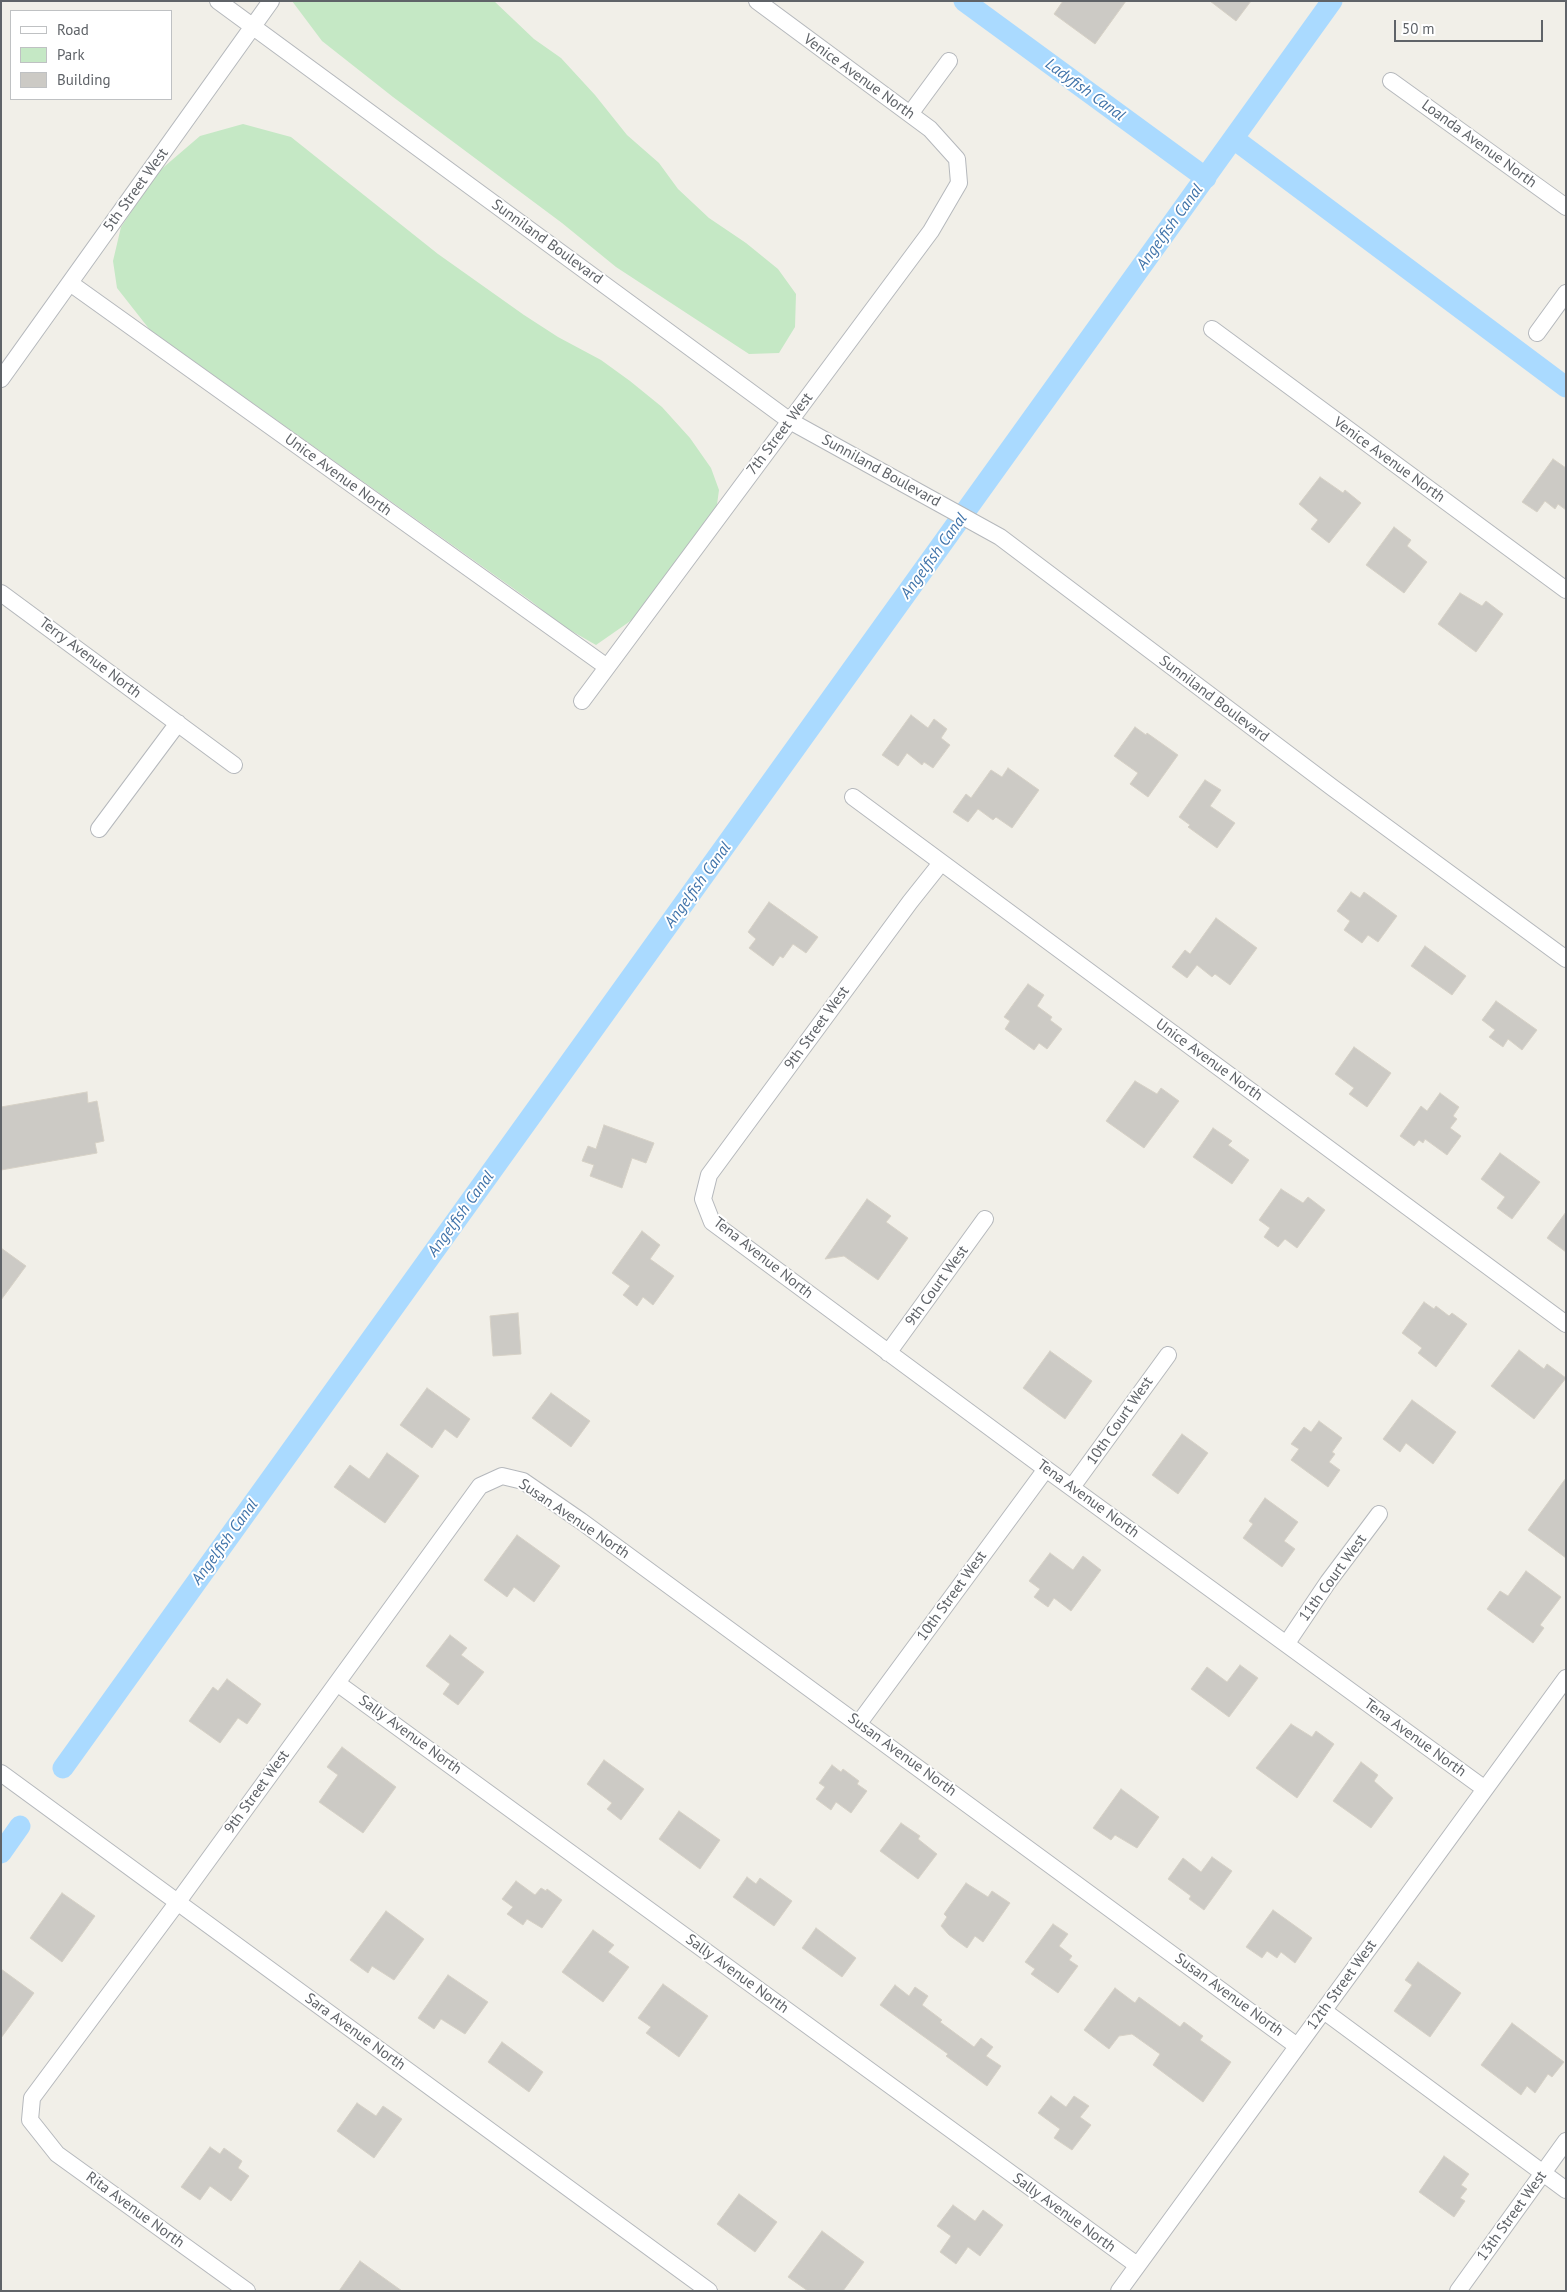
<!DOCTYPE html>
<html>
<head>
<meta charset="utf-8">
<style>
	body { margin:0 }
	#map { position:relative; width:1567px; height:2292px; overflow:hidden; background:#f1efe8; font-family:"PT Sans",sans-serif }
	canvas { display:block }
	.frame { position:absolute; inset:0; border:2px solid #5f6368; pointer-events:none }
	.legend { position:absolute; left:10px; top:10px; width:162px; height:90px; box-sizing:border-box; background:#fff; border:1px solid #bfc1c3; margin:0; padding:6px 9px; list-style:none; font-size:15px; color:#5f6368 }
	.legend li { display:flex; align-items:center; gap:10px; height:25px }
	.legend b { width:25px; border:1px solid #bfc1c3 }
	.scale { position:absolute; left:1394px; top:20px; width:149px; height:22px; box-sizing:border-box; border:2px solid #5f6368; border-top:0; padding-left:6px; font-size:15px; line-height:18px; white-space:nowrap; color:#5f6368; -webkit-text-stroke:4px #fff; paint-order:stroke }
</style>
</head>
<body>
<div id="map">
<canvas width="1567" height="2292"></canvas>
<div class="frame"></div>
<ul class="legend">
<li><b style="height:6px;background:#fff"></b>Road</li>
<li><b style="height:14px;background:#c5e8c5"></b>Park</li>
<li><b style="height:14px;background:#cccac5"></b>Building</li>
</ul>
<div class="scale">50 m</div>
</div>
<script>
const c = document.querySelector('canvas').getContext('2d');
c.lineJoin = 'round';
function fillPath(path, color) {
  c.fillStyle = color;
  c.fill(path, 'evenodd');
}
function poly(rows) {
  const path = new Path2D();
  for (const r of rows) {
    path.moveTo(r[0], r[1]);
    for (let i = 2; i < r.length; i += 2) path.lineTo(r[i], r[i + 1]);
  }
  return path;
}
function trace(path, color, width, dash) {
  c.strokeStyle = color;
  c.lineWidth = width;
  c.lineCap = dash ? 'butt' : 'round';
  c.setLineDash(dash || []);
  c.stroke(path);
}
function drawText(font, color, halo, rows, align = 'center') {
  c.font = font + ' "PT Sans",sans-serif';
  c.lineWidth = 4;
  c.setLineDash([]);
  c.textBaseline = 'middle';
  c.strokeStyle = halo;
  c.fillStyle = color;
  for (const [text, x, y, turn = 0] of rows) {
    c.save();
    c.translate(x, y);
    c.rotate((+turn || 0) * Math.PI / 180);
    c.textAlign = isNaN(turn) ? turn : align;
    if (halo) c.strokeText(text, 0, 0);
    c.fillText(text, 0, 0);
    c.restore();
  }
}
fillPath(poly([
	[292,1,494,1,534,39,561,58,595,95,627,135,659,163,678,189,709,218,746,243,778,269,796,294,795,327,779,353,749,354,616,267,562,223,393,97,322,41],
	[243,124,291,137,438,254,524,315,558,337,601,360,630,381,662,407,690,438,711,468,719,490,716,512,652,606,596,645,561,625,531,601,150,330,117,288,113,261,121,227,158,172,200,136]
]), '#c5e8c5');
trace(poly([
	[964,1,1206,178],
	[1234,139,1566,387],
	[63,1768,1332,1],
	[1,1853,20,1826]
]), '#aadaff', 21);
const building = poly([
	[1063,1,1126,1,1095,44,1054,14,1063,1],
	[1210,1,1251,1,1236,21,1210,1],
	[1553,459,1566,468,1566,510,1558,504,1555,509,1545,501,1537,512,1522,502,1553,459],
	[1320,477,1343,493,1345,490,1361,503,1329,543,1311,529,1318,520,1299,504,1320,477],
	[1394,527,1411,540,1407,546,1427,562,1404,593,1366,565,1394,527],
	[1460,593,1482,606,1486,601,1503,614,1476,652,1438,624,1460,593],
	[911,715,928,728,934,719,947,729,941,738,950,745,933,768,924,762,922,765,907,753,898,766,882,755,911,715],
	[1135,727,1146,735,1147,733,1178,755,1148,797,1130,784,1138,773,1114,756,1135,727],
	[1008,768,1039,790,1012,828,996,817,993,820,978,809,968,822,953,812,966,794,971,798,991,770,1002,777,1008,768],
	[1205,780,1221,790,1210,806,1235,823,1217,848,1188,827,1190,825,1179,817,1205,780],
	[1351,892,1360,898,1364,892,1397,916,1378,942,1368,935,1362,943,1344,930,1350,921,1337,911,1351,892],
	[769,902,818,937,806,953,793,944,783,958,780,956,773,966,749,948,756,939,748,932,769,902],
	[1216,918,1257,948,1230,985,1215,974,1212,977,1197,965,1187,978,1172,967,1185,950,1190,954,1216,918],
	[1425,946,1466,976,1452,995,1411,966,1425,946],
	[1028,984,1044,995,1037,1006,1052,1017,1050,1020,1062,1029,1047,1049,1039,1043,1034,1050,1005,1029,1010,1021,1004,1017,1028,984],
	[1496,1001,1537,1030,1522,1050,1508,1039,1503,1047,1489,1037,1495,1030,1482,1020,1496,1001],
	[1354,1047,1391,1073,1367,1107,1349,1094,1354,1088,1335,1074,1354,1047],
	[1135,1081,1157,1094,1161,1088,1179,1101,1144,1148,1106,1121,1135,1081],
	[87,1092,88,1103,97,1101,104,1141,95,1143,97,1153,1,1170,1,1107,87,1092],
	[1440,1093,1459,1107,1453,1116,1457,1119,1450,1128,1461,1136,1447,1155,1425,1139,1423,1143,1419,1140,1414,1146,1400,1136,1421,1106,1427,1111,1440,1093],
	[604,1125,654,1143,646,1163,632,1158,622,1188,590,1176,594,1165,582,1161,588,1146,596,1149,604,1125],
	[1213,1128,1232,1141,1228,1145,1249,1160,1232,1184,1193,1157,1213,1128],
	[1500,1153,1540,1182,1512,1219,1497,1208,1505,1197,1481,1179,1500,1153],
	[1281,1189,1303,1203,1308,1197,1325,1210,1297,1248,1285,1239,1278,1247,1264,1237,1270,1228,1259,1220,1281,1189],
	[867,1199,891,1216,886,1222,908,1238,878,1280,844,1256,825,1259,867,1199],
	[1566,1212,1566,1252,1547,1238,1566,1212],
	[642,1231,660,1245,650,1259,674,1276,653,1305,643,1297,637,1306,623,1295,630,1286,612,1273,642,1231],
	[1,1248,26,1266,1,1300,1,1248],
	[1424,1302,1434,1309,1436,1306,1449,1316,1452,1313,1467,1324,1436,1367,1418,1353,1422,1348,1402,1333,1424,1302],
	[518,1313,521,1354,493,1356,490,1316,518,1313],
	[1519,1350,1544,1369,1547,1364,1566,1378,1534,1419,1491,1386,1519,1350],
	[1050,1351,1092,1381,1065,1419,1023,1388,1050,1351],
	[427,1388,470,1419,457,1438,445,1429,432,1448,400,1425,427,1388],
	[551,1393,590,1421,571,1447,532,1418,551,1393],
	[1412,1400,1456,1432,1433,1464,1406,1443,1400,1452,1383,1439,1412,1400],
	[1319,1421,1342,1438,1332,1452,1335,1454,1329,1462,1340,1470,1328,1487,1291,1460,1299,1449,1291,1444,1304,1427,1311,1432,1319,1421],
	[1182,1434,1208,1453,1178,1494,1152,1475,1182,1434],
	[387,1453,419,1476,385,1523,334,1487,350,1465,369,1479,387,1453],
	[1566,1478,1566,1558,1528,1530,1566,1478],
	[1265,1498,1298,1522,1284,1541,1295,1549,1282,1567,1243,1538,1253,1524,1249,1521,1265,1498],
	[517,1535,560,1566,534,1602,514,1587,507,1597,484,1580,517,1535],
	[1050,1553,1073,1570,1083,1556,1101,1570,1071,1611,1054,1598,1048,1607,1034,1597,1040,1589,1029,1581,1050,1553],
	[1526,1571,1561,1597,1540,1625,1544,1628,1533,1643,1487,1609,1500,1591,1508,1596,1526,1571],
	[450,1635,467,1648,461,1655,484,1672,458,1705,443,1694,450,1684,426,1666,450,1635],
	[1240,1665,1258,1678,1229,1717,1191,1689,1207,1667,1227,1682,1240,1665],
	[227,1679,261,1704,247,1724,238,1718,220,1743,189,1721,213,1687,218,1691,227,1679],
	[1291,1724,1312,1737,1316,1731,1334,1744,1297,1798,1256,1768,1291,1724],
	[342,1747,396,1787,363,1833,319,1802,338,1775,327,1767,342,1747],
	[604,1760,644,1789,621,1820,607,1809,612,1803,587,1784,604,1760],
	[1361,1762,1378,1775,1374,1781,1393,1798,1371,1828,1333,1801,1361,1762],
	[832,1765,841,1772,843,1769,859,1781,857,1784,867,1791,851,1813,836,1802,831,1810,816,1799,825,1787,819,1783,832,1765],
	[1121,1789,1159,1817,1137,1848,1115,1835,1111,1840,1093,1828,1121,1789],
	[679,1811,720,1840,700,1869,659,1839,679,1811],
	[901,1823,920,1836,918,1839,937,1854,918,1879,880,1851,901,1823],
	[1212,1857,1232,1871,1204,1910,1189,1899,1191,1896,1168,1879,1183,1858,1201,1872,1212,1857],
	[747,1877,756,1884,760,1878,792,1901,774,1926,733,1897,747,1877],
	[516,1881,535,1895,541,1888,546,1891,547,1889,562,1900,542,1928,527,1919,523,1925,507,1914,513,1907,502,1899,516,1881],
	[966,1883,988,1897,992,1891,1010,1903,983,1942,975,1936,967,1948,949,1935,941,1926,947,1917,944,1914,966,1883],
	[62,1893,95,1916,62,1962,30,1938,62,1893],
	[1273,1910,1312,1938,1295,1963,1281,1952,1277,1958,1267,1951,1262,1958,1246,1947,1273,1910],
	[386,1911,424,1939,394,1980,372,1966,368,1973,350,1960,386,1911],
	[1053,1924,1068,1934,1059,1946,1072,1956,1069,1960,1078,1966,1058,1993,1031,1974,1035,1969,1025,1962,1053,1924],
	[816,1928,856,1958,842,1977,802,1948,816,1928],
	[593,1930,614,1945,608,1952,629,1967,603,2002,562,1972,593,1930],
	[1418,1962,1461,1993,1430,2037,1394,2011,1412,1985,1405,1980,1418,1962],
	[1,1969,34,1993,1,2038,1,1969],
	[448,1975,488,2002,465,2034,441,2019,434,2029,418,2018,448,1975],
	[663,1984,708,2016,679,2057,646,2033,651,2027,638,2018,663,1984],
	[895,1985,909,1996,915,1987,928,1996,922,2005,942,2020,940,2022,974,2047,981,2038,993,2047,986,2056,1001,2066,987,2086,946,2056,948,2054,880,2005,895,1985],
	[1115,1988,1135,2003,1139,1997,1180,2027,1184,2022,1203,2036,1200,2040,1231,2062,1203,2102,1153,2065,1160,2054,1132,2034,1119,2036,1109,2049,1084,2030,1115,1988],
	[1512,2023,1564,2062,1552,2077,1548,2074,1535,2093,1527,2086,1521,2095,1481,2065,1512,2023],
	[502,2042,543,2072,529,2092,488,2062,502,2042],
	[1051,2096,1066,2107,1074,2096,1089,2106,1080,2117,1091,2125,1072,2150,1054,2138,1060,2129,1038,2113,1051,2096],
	[357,2103,376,2116,383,2106,402,2119,374,2158,337,2131,357,2103],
	[210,2147,220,2154,224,2148,242,2161,238,2168,249,2176,231,2201,210,2186,200,2200,181,2187,210,2147],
	[1444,2156,1469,2174,1461,2185,1467,2189,1460,2198,1465,2201,1454,2217,1419,2192,1444,2156],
	[739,2194,777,2222,755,2252,717,2224,739,2194],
	[953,2205,975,2221,983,2210,1003,2225,980,2256,968,2247,956,2264,940,2252,951,2236,937,2226,953,2205],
	[822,2231,864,2262,843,2291,808,2291,788,2277,822,2231],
	[360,2261,402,2291,339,2291,360,2261]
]);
fillPath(building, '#cccac5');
trace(building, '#d6d1c6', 1);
const street = poly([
	[218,1,790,421,1000,537,1333,788,1566,959],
	[1391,81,1566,207],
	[910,114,949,61],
	[70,283,607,667],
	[1212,329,1566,590],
	[1537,333,1566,293],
	[1,379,271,1],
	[1,593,234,765],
	[582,701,931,231,959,183,957,159,930,129,757,1],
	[853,797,1566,1324],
	[99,829,178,723],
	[941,863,910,902,709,1175,703,1199,712,1222,1046,1469,1485,1789],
	[888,1353,985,1219],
	[1072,1487,1168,1355],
	[1287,1643,1328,1582,1379,1514],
	[337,1683,1137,2265],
	[859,1723,1046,1469],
	[1,1773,709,2291],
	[1324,2011,1566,2190],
	[247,2291,57,2154,30,2120,32,2098,177,1903,480,1486,502,1476,523,1481,581,1521,1297,2046],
	[1119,2291,1566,1678],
	[1458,2291,1566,2141]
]);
trace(street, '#b5b8bc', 18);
trace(street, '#fff', 16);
drawText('15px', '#5f6368', '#fff', [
	["Venice Avenue North",859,77,36],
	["Loanda Avenue North",1479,144,36],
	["5th Street West",136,190,-54],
	["Sunniland Boulevard",547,242,36],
	["7th Street West",780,434,-53],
	["Venice Avenue North",1389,460,36],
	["Sunniland Boulevard",881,471,29],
	["Unice Avenue North",338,475,36],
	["Terry Avenue North",90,658,37],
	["Sunniland Boulevard",1214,699,37],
	["9th Street West",817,1028,-54],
	["Unice Avenue North",1209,1060,36],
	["Tena Avenue North",763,1258,38],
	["9th Court West",937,1286,-54],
	["10th Court West",1120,1421,-55],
	["Tena Avenue North",1088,1499,36],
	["Susan Avenue North",574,1519,34],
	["11th Court West",1333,1578,-54],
	["10th Street West",952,1596,-54],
	["Sally Avenue North",410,1735,36],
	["Tena Avenue North",1415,1738,36],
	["Susan Avenue North",902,1755,36],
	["9th Street West",257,1792,-54],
	["Sally Avenue North",737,1974,36],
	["12th Street West",1342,1985,-54],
	["Susan Avenue North",1229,1995,36],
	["Sara Avenue North",355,2032,36],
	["Rita Avenue North",135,2210,36],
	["Sally Avenue North",1064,2213,36],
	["13th Street West",1512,2216,-54]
]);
drawText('italic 16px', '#4174aa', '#fff', [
	["Ladyfish Canal",1085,90,36],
	["Angelfish Canal",1170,227,-54],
	["Angelfish Canal",934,556,-54],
	["Angelfish Canal",698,885,-54],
	["Angelfish Canal",461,1214,-54],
	["Angelfish Canal",225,1542,-54]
]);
</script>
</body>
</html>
